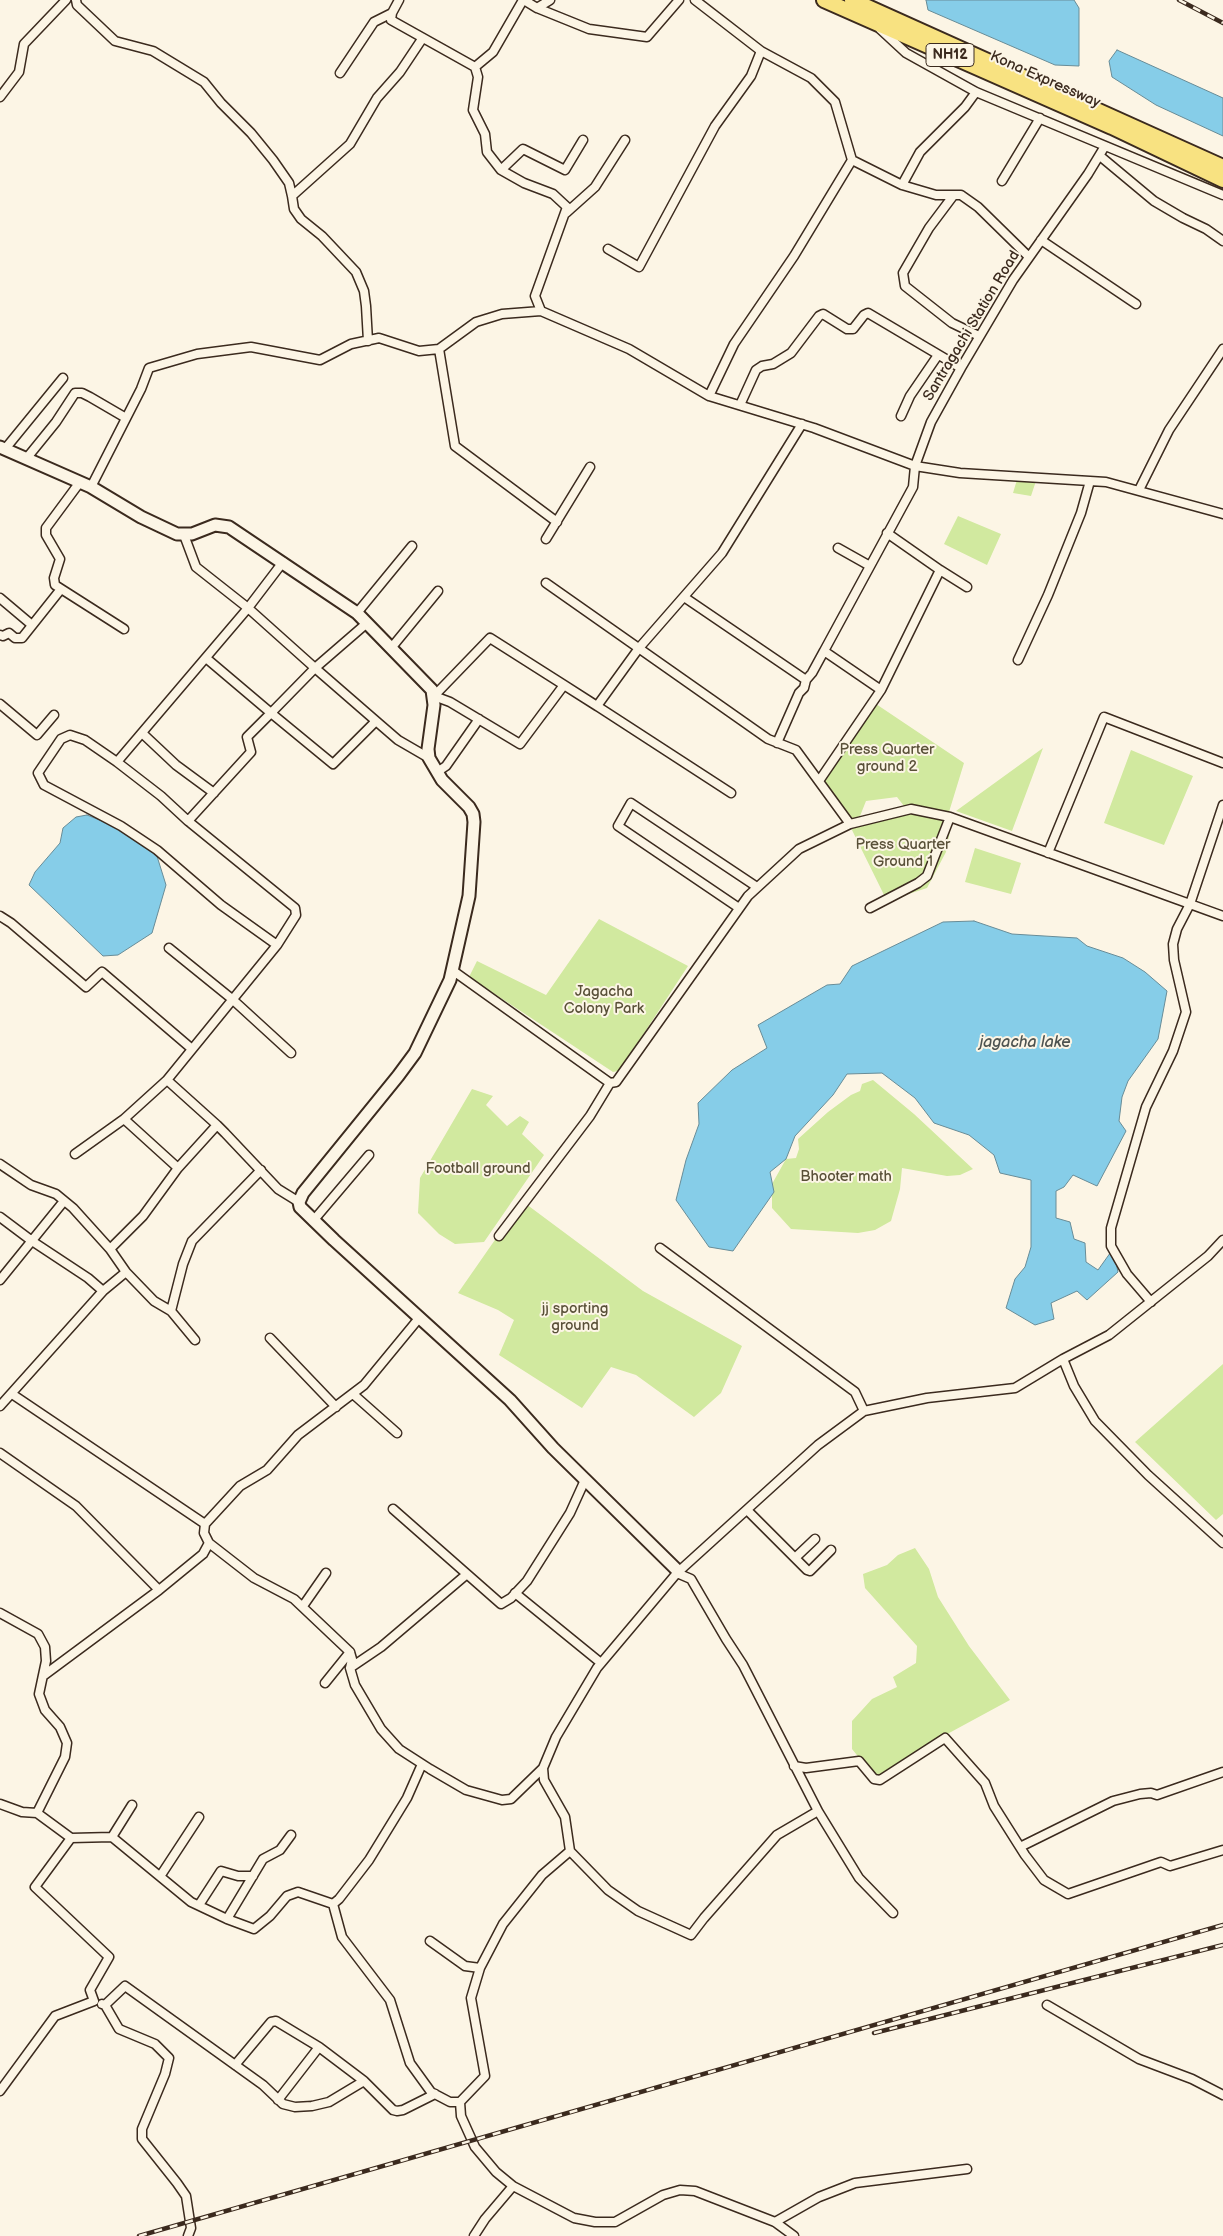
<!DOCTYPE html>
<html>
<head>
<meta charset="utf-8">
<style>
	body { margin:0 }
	canvas { display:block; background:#fcf5e5 }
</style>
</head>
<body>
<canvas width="1223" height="2236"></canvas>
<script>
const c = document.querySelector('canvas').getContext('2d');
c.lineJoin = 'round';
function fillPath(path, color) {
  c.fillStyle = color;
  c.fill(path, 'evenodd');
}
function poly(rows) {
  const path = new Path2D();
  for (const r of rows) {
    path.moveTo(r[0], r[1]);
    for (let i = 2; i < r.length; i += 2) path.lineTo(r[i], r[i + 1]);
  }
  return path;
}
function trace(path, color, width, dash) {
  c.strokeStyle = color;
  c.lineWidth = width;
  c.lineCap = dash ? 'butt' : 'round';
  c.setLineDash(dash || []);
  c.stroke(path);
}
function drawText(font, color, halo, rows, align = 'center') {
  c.font = font + ' "Balsamiq Sans",sans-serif';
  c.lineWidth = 4;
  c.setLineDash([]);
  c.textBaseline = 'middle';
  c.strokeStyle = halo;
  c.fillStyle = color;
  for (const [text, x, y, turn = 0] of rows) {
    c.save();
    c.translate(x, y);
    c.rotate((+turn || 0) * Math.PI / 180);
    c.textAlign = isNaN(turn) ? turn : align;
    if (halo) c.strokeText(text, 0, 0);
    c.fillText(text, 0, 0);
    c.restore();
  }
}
fillPath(poly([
	[1019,473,1038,475,1031,496,1013,493],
	[958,516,1001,534,987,565,944,544],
	[876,704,964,763,949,812,904,806,897,797,866,801,860,816,852,819,823,780],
	[1043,748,1012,831,956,811],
	[1131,750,1193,776,1164,845,1104,823],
	[913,813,952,821,946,852,927,888,887,901,851,828],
	[975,848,1021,863,1011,894,965,882],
	[599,919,688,966,633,1050,622,1070,613,1072,469,977,477,961,546,995],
	[873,1080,914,1114,973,1169,960,1175,947,1176,902,1168,900,1189,891,1221,875,1230,858,1233,791,1229,772,1208,772,1184,786,1159,796,1158,799,1149,798,1139,828,1112,851,1095,860,1091,862,1084],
	[472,1089,493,1096,486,1105,507,1126,520,1116,529,1122,522,1134,544,1155,484,1242,455,1244,439,1234,418,1213,420,1178],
	[522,1201,643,1291,742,1346,721,1393,694,1417,636,1375,611,1367,582,1408,499,1355,514,1320,498,1310,458,1293],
	[1223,1364,1223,1514,1216,1520,1135,1442],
	[915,1548,929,1569,938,1597,969,1646,1010,1700,927,1745,877,1780,852,1749,852,1721,872,1699,897,1687,893,1677,916,1663,917,1646,865,1588,863,1574,887,1565,898,1555]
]), '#d1e99f');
const water = poly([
	[926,0,1074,0,1079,8,1079,66,1055,65,928,10,926,0],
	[1117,50,1223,98,1223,136,1156,105,1112,77,1109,61,1117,50],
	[87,815,122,829,156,853,166,885,152,933,118,955,103,956,29,885,35,872,60,843,63,828,76,817,87,815],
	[974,921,1012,934,1077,938,1087,946,1123,958,1145,972,1167,991,1158,1039,1128,1081,1122,1097,1119,1121,1126,1131,1097,1186,1073,1175,1064,1187,1056,1191,1056,1218,1070,1222,1074,1239,1085,1243,1086,1262,1098,1270,1113,1249,1118,1272,1087,1300,1077,1291,1051,1303,1054,1319,1035,1325,1006,1308,1015,1279,1025,1267,1031,1247,1031,1180,1000,1173,994,1155,969,1135,934,1123,915,1098,882,1073,847,1074,833,1095,795,1136,786,1159,770,1172,774,1192,733,1251,709,1247,676,1200,686,1160,699,1124,698,1103,732,1070,767,1048,758,1025,827,985,840,984,852,966,943,922,974,921]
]);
fillPath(water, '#86cde8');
trace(water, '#688c97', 1);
const street = poly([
	[76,0,77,5,115,41,153,51,204,82,221,103,251,133,273,160,289,183,292,196],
	[399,0,392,13,391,20,475,67,478,77,473,110,485,134,487,152,501,170,524,183,553,194,567,207,535,296,541,311],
	[524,0,537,8,550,0],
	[537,8,589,29,647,37,679,0],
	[880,29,906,53,976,92,1223,195],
	[761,51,811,78,835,102,852,160],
	[475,67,493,52,523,0],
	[340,73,374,22,392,13],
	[0,97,19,72,24,44,66,0],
	[1100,156,1154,201,1183,218,1206,229,1223,241],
	[501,170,523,149,565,170,583,140],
	[1002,181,1040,118],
	[902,185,920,152,965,107,976,92],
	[953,196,929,228,903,273,905,286,952,323,979,336],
	[566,213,595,187,625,140],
	[1041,240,1136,304],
	[608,249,639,267,715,126,751,76,761,51,695,0],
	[368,341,366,306,364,291,356,272,322,236,301,219,294,209,292,196,350,144,377,98,400,72,422,39],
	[439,349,455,446,557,522],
	[709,396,734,344,794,256,852,160,902,185,936,195,961,195,978,207,1029,257],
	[740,405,756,370,762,366,773,364,791,353,819,316,823,314,847,329,853,329,864,315,868,313,961,368],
	[901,416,910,396,938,355],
	[5,449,63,378],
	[26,459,56,422,75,393,82,393,90,397,126,418],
	[80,482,46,528,46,535,60,559,54,578,55,585,124,629],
	[91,487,141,389,149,368,197,354,251,347,320,360,351,344,379,338,419,351,439,349,476,322,502,314,541,311,629,349,709,396,814,428,915,466,960,473,1106,482,1223,514],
	[1139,490,1169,430,1223,349],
	[887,533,940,570,967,587],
	[184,535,196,567,248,608,315,668,367,623],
	[546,539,590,467],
	[838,548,870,566],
	[546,583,768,739,796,750,850,824],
	[684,597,806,680],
	[0,598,32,625],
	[357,613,412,546],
	[0,635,3,636,9,633,15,638,22,638,61,589],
	[392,647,438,591],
	[1018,660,1048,595,1081,513,1090,481],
	[315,668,376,721,333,764,271,713,315,668],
	[564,685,520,744,450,702,434,696,490,638,564,685,597,706,639,648,722,553,802,424],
	[881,690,940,570],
	[0,704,37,735,54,715],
	[597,706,731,793],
	[376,721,398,740,429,758],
	[142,733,176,765,214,793],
	[777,743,799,693,804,688,806,680,812,673,824,651],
	[117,762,248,608,283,562],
	[437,772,446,766,479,719],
	[819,781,881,690,824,651,913,487,915,466,931,422,961,368,1013,280,1088,174,1105,146],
	[188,821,251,752,247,737,271,713,206,658],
	[1048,853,1104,717,1223,763],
	[739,908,618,826,631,803,757,887],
	[870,908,918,883,927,876,950,817],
	[0,916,11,923,86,987,102,972,192,1049],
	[169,948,232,999,291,1053],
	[452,970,610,1083,616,1082,748,896,799,849,850,824,911,809,950,817,1223,916],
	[167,1080,277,945,296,915,295,908,188,821,161,796,117,762,85,740,70,735,61,739,38,773,44,785,121,826,157,850,221,905,277,945],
	[217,1125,178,1168,124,1119,167,1080,217,1125,225,1133,278,1189,299,1202],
	[75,1154,124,1119],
	[0,1164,31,1185,56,1194,73,1208,110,1249,143,1216,178,1168],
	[0,1217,32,1241,88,1278,103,1291],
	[313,1221,369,1155],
	[499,1236,590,1116,610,1083],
	[1223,1240,1208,1256,1109,1335,1063,1359,1074,1386,1095,1421,1148,1475,1223,1543],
	[660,1248,855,1392,864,1411],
	[110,1249,126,1272,154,1301,171,1311,195,1340],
	[0,1280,64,1201],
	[1151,1302,1127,1274,1111,1246,1111,1228,1146,1107,1173,1051,1186,1012,1174,960,1173,944,1177,929,1190,904,1223,805],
	[171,1311,183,1264,192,1241,261,1170],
	[420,1317,364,1385,298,1435,267,1470,240,1486,205,1524,204,1533,209,1543,254,1578,294,1599,350,1652,352,1659,350,1668,355,1685,381,1729,399,1749,430,1769,466,1790,502,1800,511,1799,543,1768],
	[270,1338,336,1407],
	[12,1394,205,1524],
	[353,1394,397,1433],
	[0,1406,103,1291,126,1272],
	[0,1453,76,1506,159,1590],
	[393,1509,501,1604,511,1598,527,1581,570,1513,585,1480],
	[747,1510,807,1570,810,1571,831,1550],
	[795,1558,815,1539],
	[677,1573,691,1579,726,1639,743,1665,818,1811],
	[515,1593,601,1663],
	[303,1606,326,1573],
	[0,1613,38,1634,45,1647,46,1661,39,1694,45,1710,60,1727,67,1743,65,1757,37,1813,22,1812,0,1804],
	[350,1668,381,1647,467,1574],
	[43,1676,159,1590,203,1554,209,1543],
	[325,1683,350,1652],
	[794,1766,806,1768,859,1761,874,1779,880,1780,945,1738,985,1783,994,1806,1025,1855,1044,1880,1068,1894,1161,1862,1170,1866,1223,1850],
	[112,1837,132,1805],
	[71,1838,112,1837,191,1902,227,1919,254,1929,270,1916,287,1896,298,1892,333,1904,342,1937,390,2000,410,2063,431,2092,450,2102,460,2102],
	[1020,1847,1113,1801,1140,1794,1151,1793,1157,1795,1223,1772],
	[570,1851,608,1890,638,1911,691,1935,704,1918,777,1835,818,1811,859,1878,893,1913],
	[161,1875,199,1817],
	[333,1904,339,1899,369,1860,407,1798,422,1764],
	[199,1905,221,1871,238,1876,253,1876],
	[227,1919,263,1859,280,1850,291,1835],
	[430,1941,465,1966,480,1968],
	[102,2004,105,2005,119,2029,155,2044,169,2058,165,2074,142,2129,142,2139,177,2183,186,2196,191,2228,188,2236],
	[105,2005,125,1986,263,2085,283,2104,295,2107,312,2106,329,2102,364,2081,393,2110,397,2111,403,2110,435,2094],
	[1047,2005,1139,2059,1192,2079,1223,2095],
	[235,2065,271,2022,276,2021,319,2047,364,2081],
	[0,2091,55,2016,94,2001,90,1990,109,1957,35,1887,71,1838,37,1813],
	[278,2100,319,2047],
	[775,2222,819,2197,855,2183,967,2169],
	[474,2236,485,2219,513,2186],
	[794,2236,775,2222,695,2191,680,2190,663,2195,615,2222,595,2222,574,2218,513,2186,496,2172,475,2147,461,2116,460,2102,485,2076,471,1998,480,1968,503,1924,542,1875,570,1851,565,1817,544,1780,543,1768,556,1737,597,1668,677,1573,818,1445,864,1411,927,1398,1015,1388,1063,1359]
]);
const secondary = poly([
	[0,447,91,487,141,517,177,534,192,534,215,525,229,527,357,613,432,690,434,705,428,749,429,758,442,780,469,807,473,814,474,822,469,896,450,980,415,1053,398,1076,303,1193,299,1202,300,1207,334,1240,510,1400,553,1448,678,1571]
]);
const highway = poly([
	[824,0,1112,127,1223,180],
	[852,0,1223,167]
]);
trace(street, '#3b2a1e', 11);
trace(secondary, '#3b2a1e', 15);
trace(highway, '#3b2a1e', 18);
trace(street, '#fcf5e5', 8);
trace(secondary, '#fcf5e5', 11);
trace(highway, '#f8e281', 14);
const rail = poly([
	[1179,0,1223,23],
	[874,2033,1223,1945],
	[139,2236,1223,1925]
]);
trace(rail, '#3b2a1e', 4.5);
trace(rail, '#fcf5e5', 2.5, [8]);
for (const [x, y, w] of [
	[950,55,48]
]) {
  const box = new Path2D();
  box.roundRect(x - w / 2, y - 11.5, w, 23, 4);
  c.fillStyle = '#fcf5e5';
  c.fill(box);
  trace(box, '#3b2a1e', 1);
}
drawText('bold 14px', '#3b2a1e', null, [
	["NH12",950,55]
]);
drawText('15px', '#3b2a1e', '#fcf5e5', [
	["Kona Expressway",1045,80,24],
	["Santragachi Station Road",972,326,-59]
]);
drawText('15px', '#595038', '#fcf5e5', [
	["Press Quarter",887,750],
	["ground 2",887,767],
	["Press Quarter",903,845],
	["Ground 1",903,862],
	["Jagacha",604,992],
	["Colony Park",604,1009],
	["Football ground",478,1169],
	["Bhooter math",846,1177],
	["jj sporting",575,1309],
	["ground",575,1326]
]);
drawText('italic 16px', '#4e5350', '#fcf5e5', [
	["jagacha lake",1025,1043]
]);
</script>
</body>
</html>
